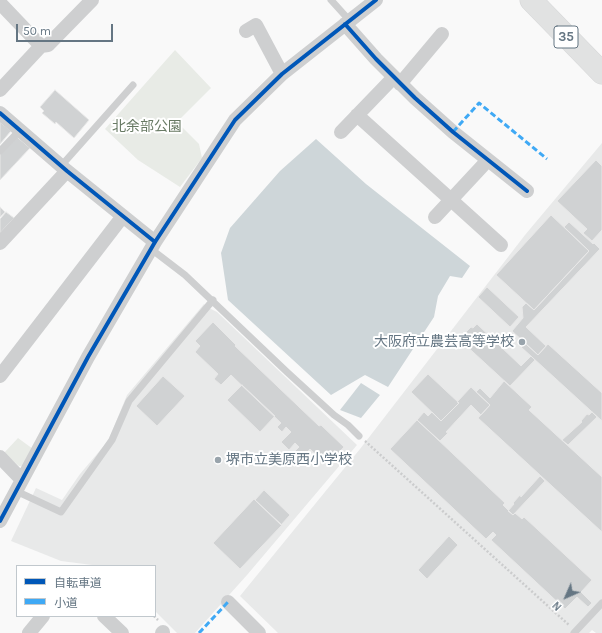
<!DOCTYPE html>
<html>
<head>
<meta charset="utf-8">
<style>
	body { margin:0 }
	#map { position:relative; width:602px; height:633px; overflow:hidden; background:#f9f9f9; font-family:Karla,"Noto Sans JP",sans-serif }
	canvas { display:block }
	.legend { position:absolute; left:16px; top:565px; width:140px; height:52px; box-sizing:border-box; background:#fff; border:1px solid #c1c8cd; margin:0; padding:5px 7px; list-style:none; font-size:12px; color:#657683 }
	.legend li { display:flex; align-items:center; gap:8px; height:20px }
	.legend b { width:20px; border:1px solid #c1c8cd }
	.north { position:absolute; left:546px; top:577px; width:40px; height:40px; -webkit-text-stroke:3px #fff; paint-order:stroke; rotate:225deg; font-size:11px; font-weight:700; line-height:16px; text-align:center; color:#657683 }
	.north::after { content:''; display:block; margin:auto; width:14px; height:18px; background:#657683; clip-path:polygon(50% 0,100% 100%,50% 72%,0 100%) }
	.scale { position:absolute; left:16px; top:24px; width:97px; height:18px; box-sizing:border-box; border:2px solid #657683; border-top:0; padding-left:5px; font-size:12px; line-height:14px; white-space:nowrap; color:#657683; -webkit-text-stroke:3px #fff; paint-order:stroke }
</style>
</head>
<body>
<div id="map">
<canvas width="602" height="633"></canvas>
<ul class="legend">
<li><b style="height:5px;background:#0057b8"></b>自転車道</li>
<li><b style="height:5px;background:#3fa9f5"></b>小道</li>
</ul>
<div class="north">N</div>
<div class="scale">50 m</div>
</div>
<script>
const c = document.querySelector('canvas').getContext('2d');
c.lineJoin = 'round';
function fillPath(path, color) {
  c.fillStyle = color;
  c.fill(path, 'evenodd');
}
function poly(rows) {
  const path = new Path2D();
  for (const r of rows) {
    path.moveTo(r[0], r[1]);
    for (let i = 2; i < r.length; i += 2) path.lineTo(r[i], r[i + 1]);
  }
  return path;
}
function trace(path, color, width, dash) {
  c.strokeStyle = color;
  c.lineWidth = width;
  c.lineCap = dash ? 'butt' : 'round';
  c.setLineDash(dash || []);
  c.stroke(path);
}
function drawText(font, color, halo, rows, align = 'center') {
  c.font = font + ' Karla,"Noto Sans JP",sans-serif';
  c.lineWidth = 4;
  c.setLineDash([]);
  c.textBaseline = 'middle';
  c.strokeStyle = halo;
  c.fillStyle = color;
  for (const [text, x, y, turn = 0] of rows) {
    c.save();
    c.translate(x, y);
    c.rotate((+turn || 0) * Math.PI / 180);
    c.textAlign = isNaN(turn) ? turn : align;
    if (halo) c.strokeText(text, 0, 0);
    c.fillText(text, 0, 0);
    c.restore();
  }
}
fillPath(poly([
	[602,143,602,633,596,633,592,630,589,633,278,633,240,596,360,449,525,235],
	[204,304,207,307,217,312,357,445,247,575,195,633,177,633,155,611,155,566,100,566,61,561,11,541,36,488,62,500,80,474,108,441,127,395]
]), '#e8e9e9');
fillPath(poly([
	[175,50,211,88,177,122,199,144,202,158,180,187,138,160,105,129],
	[18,438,33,449,23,466,19,466,4,453]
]), '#e8ebe6');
fillPath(poly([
	[316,139,366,184,470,266,462,278,450,276,438,296,434,317,388,387,365,375,331,395,228,300,221,253,230,228,280,171],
	[361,383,380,395,361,418,340,410]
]), '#ced6d9');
const building = poly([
	[55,90,89,120,74,138,56,122,55,124,42,113,44,111,40,107,55,90],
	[0,122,11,131,0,144,0,122],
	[17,137,30,148,0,180,0,155,17,137],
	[596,160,602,166,602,230,592,241,583,233,587,229,557,201,596,160],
	[0,207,5,212,0,217,0,207],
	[6,212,14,218,0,233,0,219,6,212],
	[551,215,589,251,534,310,496,275,551,215],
	[569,222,593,244,594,243,600,249,526,327,546,346,538,355,512,331,523,318,522,307,526,303,534,310,589,251,564,227,569,222],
	[487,287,519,317,510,327,478,297,487,287],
	[213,322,236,345,235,346,319,426,321,425,344,447,327,465,310,449,300,460,293,453,299,447,295,443,289,450,281,442,291,432,286,427,282,432,277,427,281,423,231,375,221,385,214,379,218,374,195,352,200,346,195,341,213,322],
	[477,324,521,366,531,356,535,360,510,386,461,341,463,339,461,337,471,327,473,328,477,324],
	[525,343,538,355,548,344,602,393,602,421,521,347,525,343],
	[428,374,459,403,441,421,411,392,428,374],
	[163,376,185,396,157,426,136,406,163,376],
	[504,381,532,407,529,410,602,477,602,532,478,418,490,405,476,392,480,388,490,398,504,381],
	[242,385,275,416,260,432,227,400,242,385],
	[471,387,490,405,481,415,471,405,446,432,448,433,440,441,417,420,424,412,428,416,432,412,441,421,459,403,457,402,471,387],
	[592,412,597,417,568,445,562,440,582,422,581,421,587,414,589,415,592,412],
	[417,420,505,503,503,505,513,515,515,513,522,519,524,517,592,580,581,592,592,603,588,607,577,597,565,609,491,540,496,535,493,532,486,539,390,449,417,420],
	[540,476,545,481,513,515,508,511,514,504,513,503,520,495,521,497,540,476],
	[264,490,290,515,281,525,255,500,264,490],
	[254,499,282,525,240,569,213,543,254,499],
	[449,536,458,545,427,579,418,570,449,536]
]);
fillPath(building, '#d0d2d3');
trace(building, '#e8e8e8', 1);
const primary = poly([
	[531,0,602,73]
]);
trace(primary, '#d5d6d7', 23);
trace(poly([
	[365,441,569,625],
	[154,616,158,620]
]), '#cbcccd', 2.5, [2, 2]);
trace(poly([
	[331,0,350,21],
	[0,151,20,130],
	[61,166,133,85],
	[151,249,185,275,287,372,334,415,348,425,359,436],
	[16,491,61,512,112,440,129,401,213,300],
	[574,633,602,603]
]), '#cecfd0', 7);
trace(poly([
	[0,3,41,46],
	[345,24,376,59,415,98,453,132,527,191],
	[246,31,256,25,282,74],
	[400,84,442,34],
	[0,90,41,46,48,45,92,0],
	[0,113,67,171,155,242],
	[357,115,501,245],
	[341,132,394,77],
	[435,217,488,160],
	[0,243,67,171],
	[0,376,123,216],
	[0,457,22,480],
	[0,521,88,357,155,242,235,120,282,74,376,0],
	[228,602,259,633],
	[104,616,122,633],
	[29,633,43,616],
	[162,633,163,632]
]), '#cecfd0', 14);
trace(primary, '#e1e2e2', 22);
trace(poly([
	[453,132,479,103,547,159],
	[199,633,228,602]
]), '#3fa9f5', 3, [6, 3]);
trace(poly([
	[345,24,376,59,415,98,453,132,527,191],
	[0,113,67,171,155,242],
	[0,521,88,357,155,242,235,120,282,74,376,0]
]), '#0057b8', 4);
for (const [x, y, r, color] of [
	[522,342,4,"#99a4ac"],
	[218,460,4,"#99a4ac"]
]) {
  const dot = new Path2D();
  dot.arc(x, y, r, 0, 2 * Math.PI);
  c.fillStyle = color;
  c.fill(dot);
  trace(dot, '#fff', 1.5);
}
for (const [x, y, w] of [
	[566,37,24]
]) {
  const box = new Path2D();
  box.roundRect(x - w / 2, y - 11, w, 22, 3);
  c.fillStyle = '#fff';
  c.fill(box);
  trace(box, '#657683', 1);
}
drawText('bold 13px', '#657683', null, [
	["35",566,37]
]);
drawText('14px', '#687a64', '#fff', [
	["北余部公園",147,127]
]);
drawText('14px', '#657683', '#fff', [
	["大阪府立農芸高等学校",514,342],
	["堺市立美原西小学校",226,460,"left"]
], 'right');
</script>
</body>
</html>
